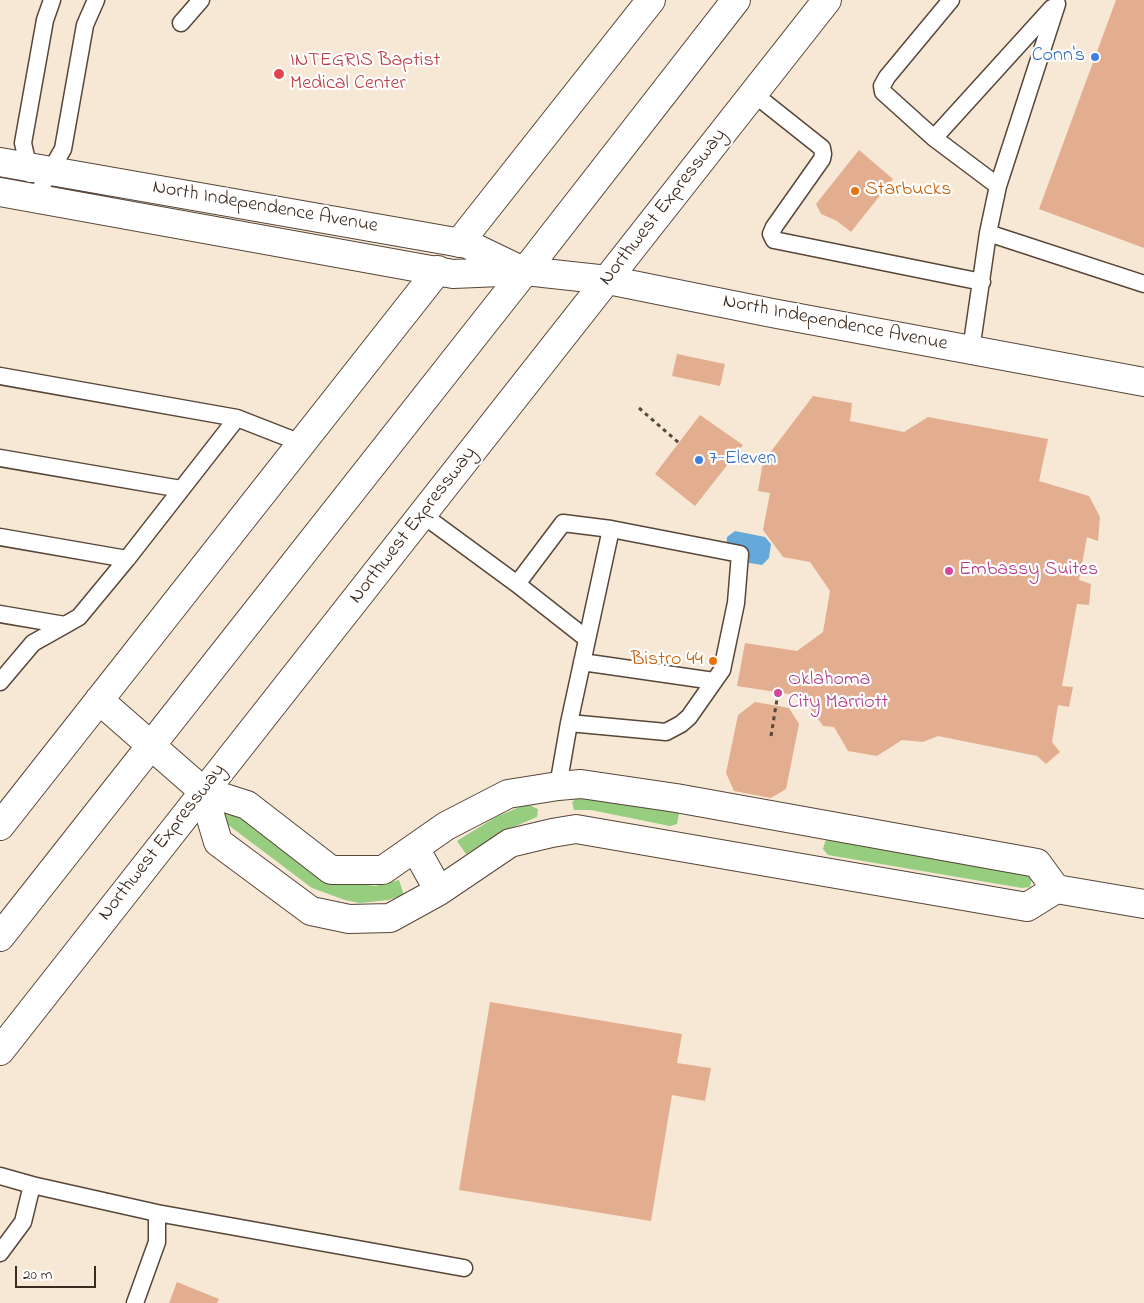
<!DOCTYPE html>
<html>
<head>
<meta charset="utf-8">
<style>
	body { margin:0 }
	#map { position:relative; width:1144px; height:1303px; overflow:hidden; background:#f7e8d5; font-family:"Indie Flower",sans-serif }
	canvas { display:block }
	.scale { position:absolute; left:15px; top:1266px; width:81px; height:22px; box-sizing:border-box; border:2px solid #3b2a1e; border-top:0; padding-left:6px; font-size:15px; line-height:18px; white-space:nowrap; color:#3b2a1e; -webkit-text-stroke:4px #fff; paint-order:stroke }
</style>
</head>
<body>
<div id="map">
<canvas width="1144" height="1303"></canvas>
<div class="scale">20 m</div>
</div>
<script>
const c = document.querySelector('canvas').getContext('2d');
c.lineJoin = 'round';
function fillPath(path, color) {
  c.fillStyle = color;
  c.fill(path, 'evenodd');
}
function poly(rows) {
  const path = new Path2D();
  for (const r of rows) {
    path.moveTo(r[0], r[1]);
    for (let i = 2; i < r.length; i += 2) path.lineTo(r[i], r[i + 1]);
  }
  return path;
}
function trace(path, color, width, dash) {
  c.strokeStyle = color;
  c.lineWidth = width;
  c.lineCap = dash ? 'butt' : 'round';
  c.setLineDash(dash || []);
  c.stroke(path);
}
function drawText(font, color, halo, rows, align = 'center') {
  c.font = font + ' "Indie Flower",sans-serif';
  c.lineWidth = 4.5;
  c.setLineDash([]);
  c.textBaseline = 'middle';
  c.strokeStyle = halo;
  c.fillStyle = color;
  for (const [text, x, y, turn = 0] of rows) {
    c.save();
    c.translate(x, y);
    c.rotate((+turn || 0) * Math.PI / 180);
    c.textAlign = isNaN(turn) ? turn : align;
    if (halo) c.strokeText(text, 0, 0);
    c.fillText(text, 0, 0);
    c.restore();
  }
}
fillPath(poly([
	[592,796,673,809,679,814,677,824,670,826,591,810,574,810,572,802,577,798],
	[227,804,342,882,375,886,399,880,404,895,388,900,360,903,345,900,312,888,227,824,219,811],
	[527,804,538,809,537,817,511,828,466,854,457,841,496,817],
	[826,839,1024,874,1032,878,1030,887,1022,888,828,855,823,849]
]), '#96cd7f');
fillPath(poly([
	[735,531,765,537,771,544,769,558,762,565,731,560,728,562,723,554,726,551,727,537]
]), '#65a8da');
fillPath(poly([
	[1116,0,1144,0,1144,248,1039,209],
	[859,150,893,179,851,232,837,221,821,214,816,204],
	[677,354,725,364,720,386,672,376],
	[813,396,852,403,850,421,904,432,928,417,1048,439,1039,481,1089,496,1100,517,1098,541,1087,537,1079,580,1091,584,1089,605,1077,604,1062,686,1073,687,1069,707,1058,705,1052,742,1060,752,1046,764,1037,756,938,736,923,742,902,740,877,756,848,751,834,727,823,726,802,696,737,686,745,643,797,651,823,632,830,591,810,562,783,557,763,530,770,493,758,491,763,462],
	[700,415,743,445,695,506,655,474],
	[755,702,789,708,799,724,786,789,771,798,734,791,726,773,738,715],
	[490,1002,682,1034,677,1063,711,1068,705,1101,672,1095,651,1221,459,1190],
	[177,1282,219,1299,217,1303,169,1303]
]), '#e3ae8f');
const lane = poly([
	[951,0,887,77,882,86,883,92,934,138,998,186,988,233,971,350],
	[181,23,201,0],
	[754,94,822,148,823,154,822,159,774,227,771,234,774,240,982,282],
	[934,138,1052,8],
	[30,174,23,143,45,20,52,0],
	[998,186,1057,4],
	[35,198,63,149,85,25,96,0],
	[988,233,1144,284],
	[0,376,237,418,301,443],
	[0,458,181,489],
	[423,515,517,584],
	[0,537,127,559,237,418],
	[0,614,65,625,79,617,127,559],
	[582,662,714,681],
	[0,682,33,643,65,625],
	[569,723,666,732,681,724,689,717,722,670,736,603,740,554,611,529],
	[558,786,569,723,611,529,563,523,517,584,587,639],
	[0,1176,32,1185,23,1222,0,1253],
	[32,1185,157,1213,157,1242,135,1303],
	[157,1213,464,1268]
]);
const street = poly([
	[459,243,651,0],
	[99,700,203,791,247,805,331,870,383,870,446,826,508,794,558,786,581,784,676,798,1037,863,1056,889],
	[203,791,218,842,311,911,349,919,390,918,439,891,510,843,552,833,576,829,1027,907,1056,889,1144,904],
	[0,826,438,270],
	[415,848,439,891]
]);
const secondary = poly([
	[0,162,467,244,521,270],
	[0,192,453,274,525,271,608,280,772,313,1144,382]
]);
const highway = poly([
	[0,937,525,271,736,0],
	[0,1051,827,0]
]);
trace(lane, '#574639', 19);
trace(street, '#574639', 30);
trace(secondary, '#574639', 30);
trace(highway, '#574639', 30);
trace(poly([
	[639,408,679,443],
	[771,736,778,693]
]), '#574639', 3, [4, 4]);
trace(lane, '#fff', 16);
trace(street, '#fff', 28);
trace(secondary, '#fff', 28);
trace(highway, '#fff', 28);
for (const [x, y, r, color] of [
	[1095,57,5,"#3f7fe0"],
	[279,74,6,"#e0444e"],
	[855,191,5,"#e8710a"],
	[699,460,5,"#3f7fe0"],
	[949,571,5,"#d1479c"],
	[713,661,5,"#e8710a"],
	[778,693,5,"#d1479c"]
]) {
  const dot = new Path2D();
  dot.arc(x, y, r, 0, 2 * Math.PI);
  c.fillStyle = color;
  c.fill(dot);
  trace(dot, '#fff', 2);
}
drawText('20px', '#366cbe', '#fff', [
	["Conn's",1085,57],
	["7-Eleven",709,460,"left"]
], 'right');
drawText('20px', '#be3a42', '#fff', [
	["INTEGRIS Baptist",290,62],
	["Medical Center",290,85]
], 'left');
drawText('20px', '#c56008', '#fff', [
	["Starbucks",865,191],
	["Bistro 44",703,661,"right"]
], 'left');
drawText('20px', '#3b2a1e', '#fff', [
	["North Independence Avenue",265,208,10],
	["Northwest Expressway",664,208,-52],
	["North Independence Avenue",835,324,11],
	["Northwest Expressway",414,526,-52],
	["Northwest Expressway",163,843,-52]
]);
drawText('20px', '#b23c85', '#fff', [
	["Embassy Suites",959,571],
	["Oklahoma",788,681],
	["City Marriott",788,704]
], 'left');
</script>
</body>
</html>
